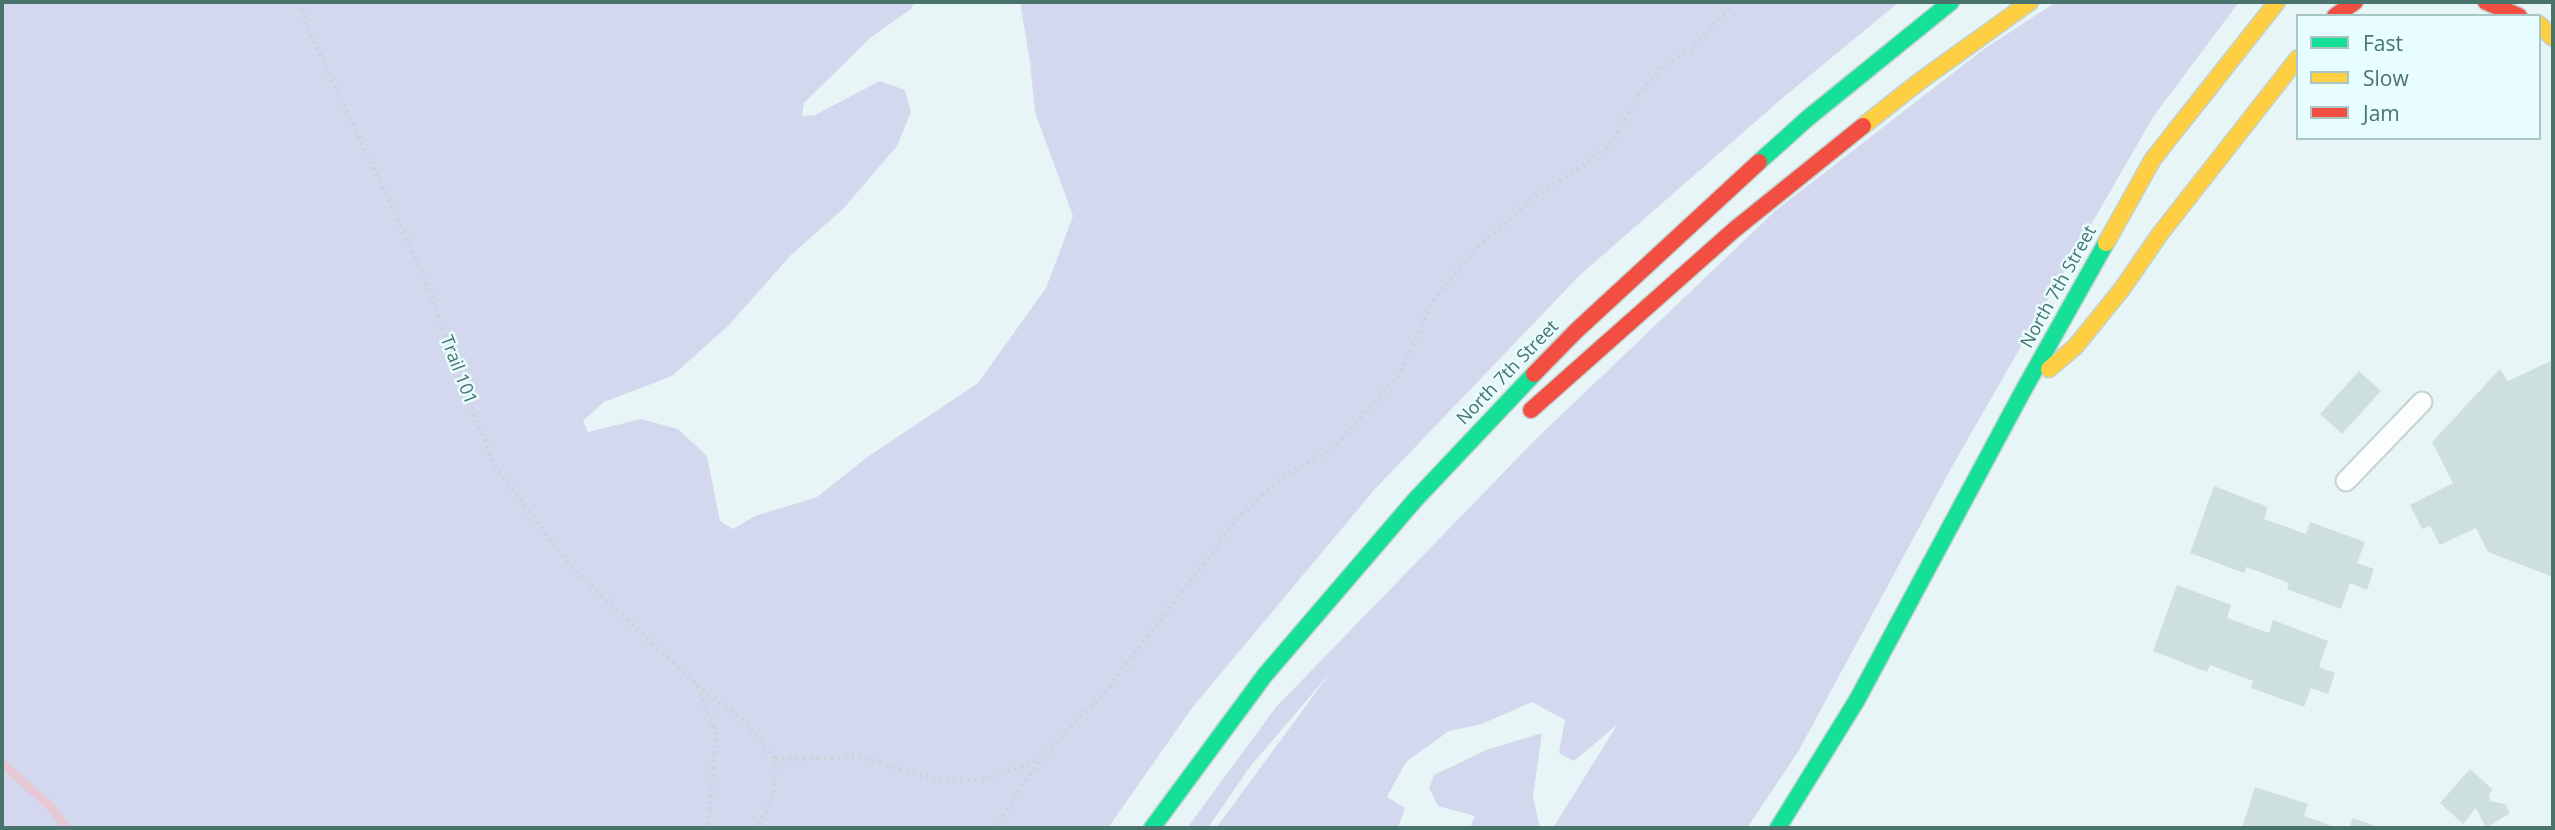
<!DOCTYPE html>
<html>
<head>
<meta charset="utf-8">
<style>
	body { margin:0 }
	#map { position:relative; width:2555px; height:830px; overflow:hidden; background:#e8f5f6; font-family:"Open Sans",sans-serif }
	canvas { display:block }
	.frame { position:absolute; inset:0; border:4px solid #48746c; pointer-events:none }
	.legend { position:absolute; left:2296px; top:14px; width:245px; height:126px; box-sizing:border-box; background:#e8fdff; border:2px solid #a8c6c4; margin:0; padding:9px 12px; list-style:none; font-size:21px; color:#48746c }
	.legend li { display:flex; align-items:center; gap:14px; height:35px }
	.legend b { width:35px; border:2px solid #a8c6c4 }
</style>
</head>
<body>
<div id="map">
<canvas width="2555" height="830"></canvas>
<div class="frame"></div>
<ul class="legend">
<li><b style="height:9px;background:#16e098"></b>Fast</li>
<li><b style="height:9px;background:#ffcf43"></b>Slow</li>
<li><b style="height:9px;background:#f24e42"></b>Jam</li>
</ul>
</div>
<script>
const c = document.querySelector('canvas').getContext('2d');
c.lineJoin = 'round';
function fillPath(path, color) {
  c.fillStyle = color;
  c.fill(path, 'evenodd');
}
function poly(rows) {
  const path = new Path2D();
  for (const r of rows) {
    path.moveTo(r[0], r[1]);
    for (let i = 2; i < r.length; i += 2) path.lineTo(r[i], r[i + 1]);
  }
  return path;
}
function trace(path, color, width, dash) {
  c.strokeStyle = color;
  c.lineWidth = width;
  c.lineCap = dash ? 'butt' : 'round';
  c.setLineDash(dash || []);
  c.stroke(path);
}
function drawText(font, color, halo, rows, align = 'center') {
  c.font = font + ' "Open Sans",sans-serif';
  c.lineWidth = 5;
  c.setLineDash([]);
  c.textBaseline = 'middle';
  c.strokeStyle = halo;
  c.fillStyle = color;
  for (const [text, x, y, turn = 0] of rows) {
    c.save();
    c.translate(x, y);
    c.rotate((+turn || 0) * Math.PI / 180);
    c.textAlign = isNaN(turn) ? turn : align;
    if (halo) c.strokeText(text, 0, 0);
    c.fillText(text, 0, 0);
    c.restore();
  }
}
fillPath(poly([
	[2,2,915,2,911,9,870,38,804,103,802,116,815,115,880,81,905,90,911,112,897,146,843,209,792,254,728,326,672,376,604,402,583,421,588,432,641,419,678,429,707,456,720,521,733,529,755,516,817,497,866,458,978,383,1046,288,1073,216,1035,112,1030,62,1020,2,1899,2,1779,101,1580,275,1375,489,1192,708,1108,828,2,828],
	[2056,2,2239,2,2153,117,1954,463,1798,752,1747,828,1553,828,1617,725,1574,761,1559,753,1565,720,1532,702,1482,724,1449,731,1406,762,1387,797,1405,808,1398,828,1216,828,1330,673,1249,768,1208,828,1187,828,1276,707,1537,438,1775,211,1984,49],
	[1542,733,1533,797,1540,828,1470,828,1475,816,1438,806,1429,788,1434,775,1486,750]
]), '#d4d8ef');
trace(poly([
	[2,763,51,807,66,828]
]), '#e7c9d6', 9);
fillPath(poly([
	[2553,360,2553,577,2488,552,2476,528,2440,545,2430,526,2422,529,2410,505,2453,483,2432,442,2500,369,2508,381],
	[2359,371,2381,391,2342,434,2320,414],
	[2214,486,2268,507,2264,519,2306,534,2310,522,2365,542,2357,563,2374,569,2367,590,2350,583,2341,609,2287,589,2289,583,2246,567,2244,573,2190,553],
	[2177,585,2231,605,2227,618,2269,633,2273,620,2328,641,2319,667,2335,673,2328,694,2311,688,2304,707,2251,688,2253,681,2210,665,2207,672,2153,651],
	[2470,769,2493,790,2489,794,2490,801,2505,804,2510,813,2486,828,2476,808,2463,824,2440,803],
	[2255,787,2308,804,2304,816,2338,828,2242,828],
	[2353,818,2381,828,2349,828]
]), '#cde0de');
const lane = poly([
	[2346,481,2422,402]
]);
const fast = poly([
	[1759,162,1808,118,1951,2],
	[1152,828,1265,675,1415,500,1534,374],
	[1778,828,1857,700,2023,391,2106,243]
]);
const slow = poly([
	[2539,24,2553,38],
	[1863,126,1920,81,2030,2],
	[2106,243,2153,159,2277,2],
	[2049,369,2075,347,2122,289,2160,234,2298,58]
]);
const jam = poly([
	[2486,2,2519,16],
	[2335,16,2355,2],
	[1534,374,1576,331,1759,162],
	[1531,410,1734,230,1863,126]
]);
trace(lane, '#c5d3d3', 23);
trace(fast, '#c1d2d0', 19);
trace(slow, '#c1d2d0', 19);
trace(jam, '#c1d2d0', 19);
trace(poly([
	[299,2,306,24,424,276,453,359,494,465,571,567,697,685,716,734,708,828],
	[697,685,745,722,775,759,773,797,757,828],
	[775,759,859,757,942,781,987,779,1040,759],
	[996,828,1025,781,1051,747,1105,692,1239,517,1283,477,1335,446,1399,375,1432,302,1469,255,1534,197,1586,164,1611,144,1639,94,1663,66,1691,50,1734,2]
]), '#c6d6d3', 4.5, [2, 5]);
trace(lane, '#fcfefe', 19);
trace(fast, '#16e098', 16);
trace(slow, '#ffcf43', 16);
trace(jam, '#f24e42', 16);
drawText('18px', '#48746c', '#e8fdff', [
	["North 7th Street",2059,287,-61],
	["Trail 101",458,370,69],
	["North 7th Street",1508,373,-46]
]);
</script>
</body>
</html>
